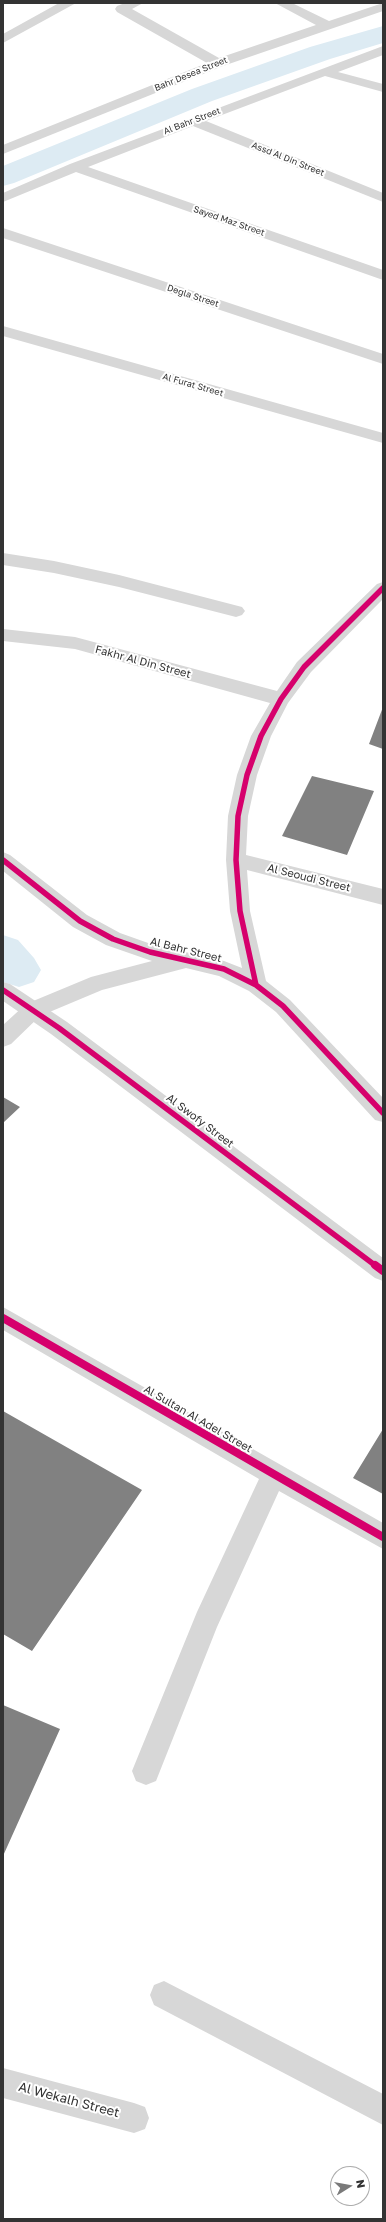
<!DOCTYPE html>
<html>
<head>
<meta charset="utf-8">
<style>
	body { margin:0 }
	#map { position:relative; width:386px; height:2222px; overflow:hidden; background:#fff; font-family:"Golos Text",sans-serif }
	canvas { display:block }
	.frame { position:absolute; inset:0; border:4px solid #333; pointer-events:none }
	.north { position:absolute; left:330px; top:2166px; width:40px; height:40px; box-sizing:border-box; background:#fff; border:1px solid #adadad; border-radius:50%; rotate:79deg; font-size:11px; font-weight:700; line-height:16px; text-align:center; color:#333 }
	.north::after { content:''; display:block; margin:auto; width:14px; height:18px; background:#7a7a7a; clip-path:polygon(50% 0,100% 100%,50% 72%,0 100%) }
</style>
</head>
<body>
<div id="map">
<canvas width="386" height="2222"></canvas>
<div class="frame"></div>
<div class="north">N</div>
</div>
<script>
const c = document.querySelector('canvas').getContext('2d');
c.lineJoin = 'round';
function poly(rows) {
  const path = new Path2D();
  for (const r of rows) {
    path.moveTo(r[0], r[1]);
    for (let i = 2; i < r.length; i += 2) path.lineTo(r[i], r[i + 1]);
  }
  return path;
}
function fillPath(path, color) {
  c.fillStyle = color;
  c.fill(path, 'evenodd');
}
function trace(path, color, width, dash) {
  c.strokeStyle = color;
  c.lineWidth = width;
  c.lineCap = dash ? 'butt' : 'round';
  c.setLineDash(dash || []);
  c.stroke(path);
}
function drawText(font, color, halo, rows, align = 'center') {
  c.font = font + ' "Golos Text",sans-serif';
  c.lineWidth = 4;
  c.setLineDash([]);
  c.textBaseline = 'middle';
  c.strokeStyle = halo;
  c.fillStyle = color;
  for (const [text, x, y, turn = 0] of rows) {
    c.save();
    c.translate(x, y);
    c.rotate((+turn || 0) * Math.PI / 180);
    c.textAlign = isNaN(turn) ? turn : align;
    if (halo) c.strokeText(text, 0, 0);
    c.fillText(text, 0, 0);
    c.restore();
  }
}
fillPath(poly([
	[383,26,383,43,330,59,212,101,14,183,3,186,3,166,192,89,310,47,383,26],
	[3,935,18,940,34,958,41,970,34,982,19,987,3,982,3,935]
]), '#ddebf3');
fillPath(poly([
	[383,707,383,749,369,744],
	[312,776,374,791,347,855,282,836],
	[3,1097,20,1107,3,1123],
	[3,1411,142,1490,32,1651,3,1634],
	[383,1429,383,1494,353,1478],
	[3,1705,60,1729,3,1856]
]), '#818181');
fillPath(poly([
	[59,3,76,3,3,43,3,34,59,3],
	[125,3,143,3,132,9,219,58,316,25,275,3,292,3,329,21,383,3,383,11,223,66,3,154,3,145,207,63,117,12,115,9,117,6,125,3],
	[383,46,383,55,338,72,383,84,383,92,325,76,206,121,383,193,383,202,193,126,88,167,383,270,383,280,76,172,3,202,3,193,70,164,383,46],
	[3,228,383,354,383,364,3,238,3,228],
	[3,326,383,433,383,443,3,336,3,326],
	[3,553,54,561,119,575,242,607,245,611,242,615,236,617,119,587,54,573,3,565,3,553],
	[383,582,383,599,311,672,288,703,271,736,257,775,248,816,246,855,383,889,383,905,247,870,250,911,266,981,290,1000,383,1098,383,1122,375,1120,276,1012,249,991,219,976,186,968,102,990,40,1016,11,1044,3,1047,3,1025,26,1004,91,977,152,961,106,945,73,927,3,871,3,852,10,855,87,915,120,933,151,944,224,961,242,968,230,911,226,860,228,816,237,775,251,736,270,703,75,649,3,641,3,629,75,637,277,691,297,662,377,584,383,582],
	[3,1307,383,1523,383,1549,279,1491,217,1627,156,1781,146,1785,136,1781,132,1771,197,1612,259,1479,3,1330,3,1307],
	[164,1981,383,2094,383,2125,154,2005,150,1995,154,1985,164,1981],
	[3,2068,134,2103,145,2107,149,2118,145,2129,134,2133,3,2098,3,2068]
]), '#d7d7d7');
fillPath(poly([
	[3,982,10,984,67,1022,383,1258,383,1281,375,1278,51,1034,3,1001,3,982]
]), '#d7d7d7');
trace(poly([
	[3,860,80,921,113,939,150,952,224,969,256,985,283,1006,383,1113],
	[256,985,240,911,236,860,238,816,247,775,261,736,281,699,304,667,383,588],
	[3,990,59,1028,376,1266]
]), '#d6006c', 5.5);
trace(poly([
	[375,1265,383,1271],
	[3,1318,383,1537]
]), '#d6006c', 8);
drawText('9px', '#333', '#fff', [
	["Bahr Desea Street",191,74,-22],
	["Al Bahr Street",192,121,-21],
	["Assd Al Din Street",288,159,22],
	["Sayed Maz Street",229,221,19],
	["Degla Street",193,296,18],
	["Al Furat Street",193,385,16]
]);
drawText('11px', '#333', '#fff', [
	["Fakhr Al Din Street",143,662,15],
	["Al Seoudi Street",309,878,14],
	["Al Bahr Street",186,950,14],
	["Al Swofy Street",200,1121,37],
	["Al Sultan Al Adel Street",198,1419,30]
]);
drawText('13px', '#333', '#fff', [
	["Al Wekalh Street",69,2100,15]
]);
</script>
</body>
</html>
